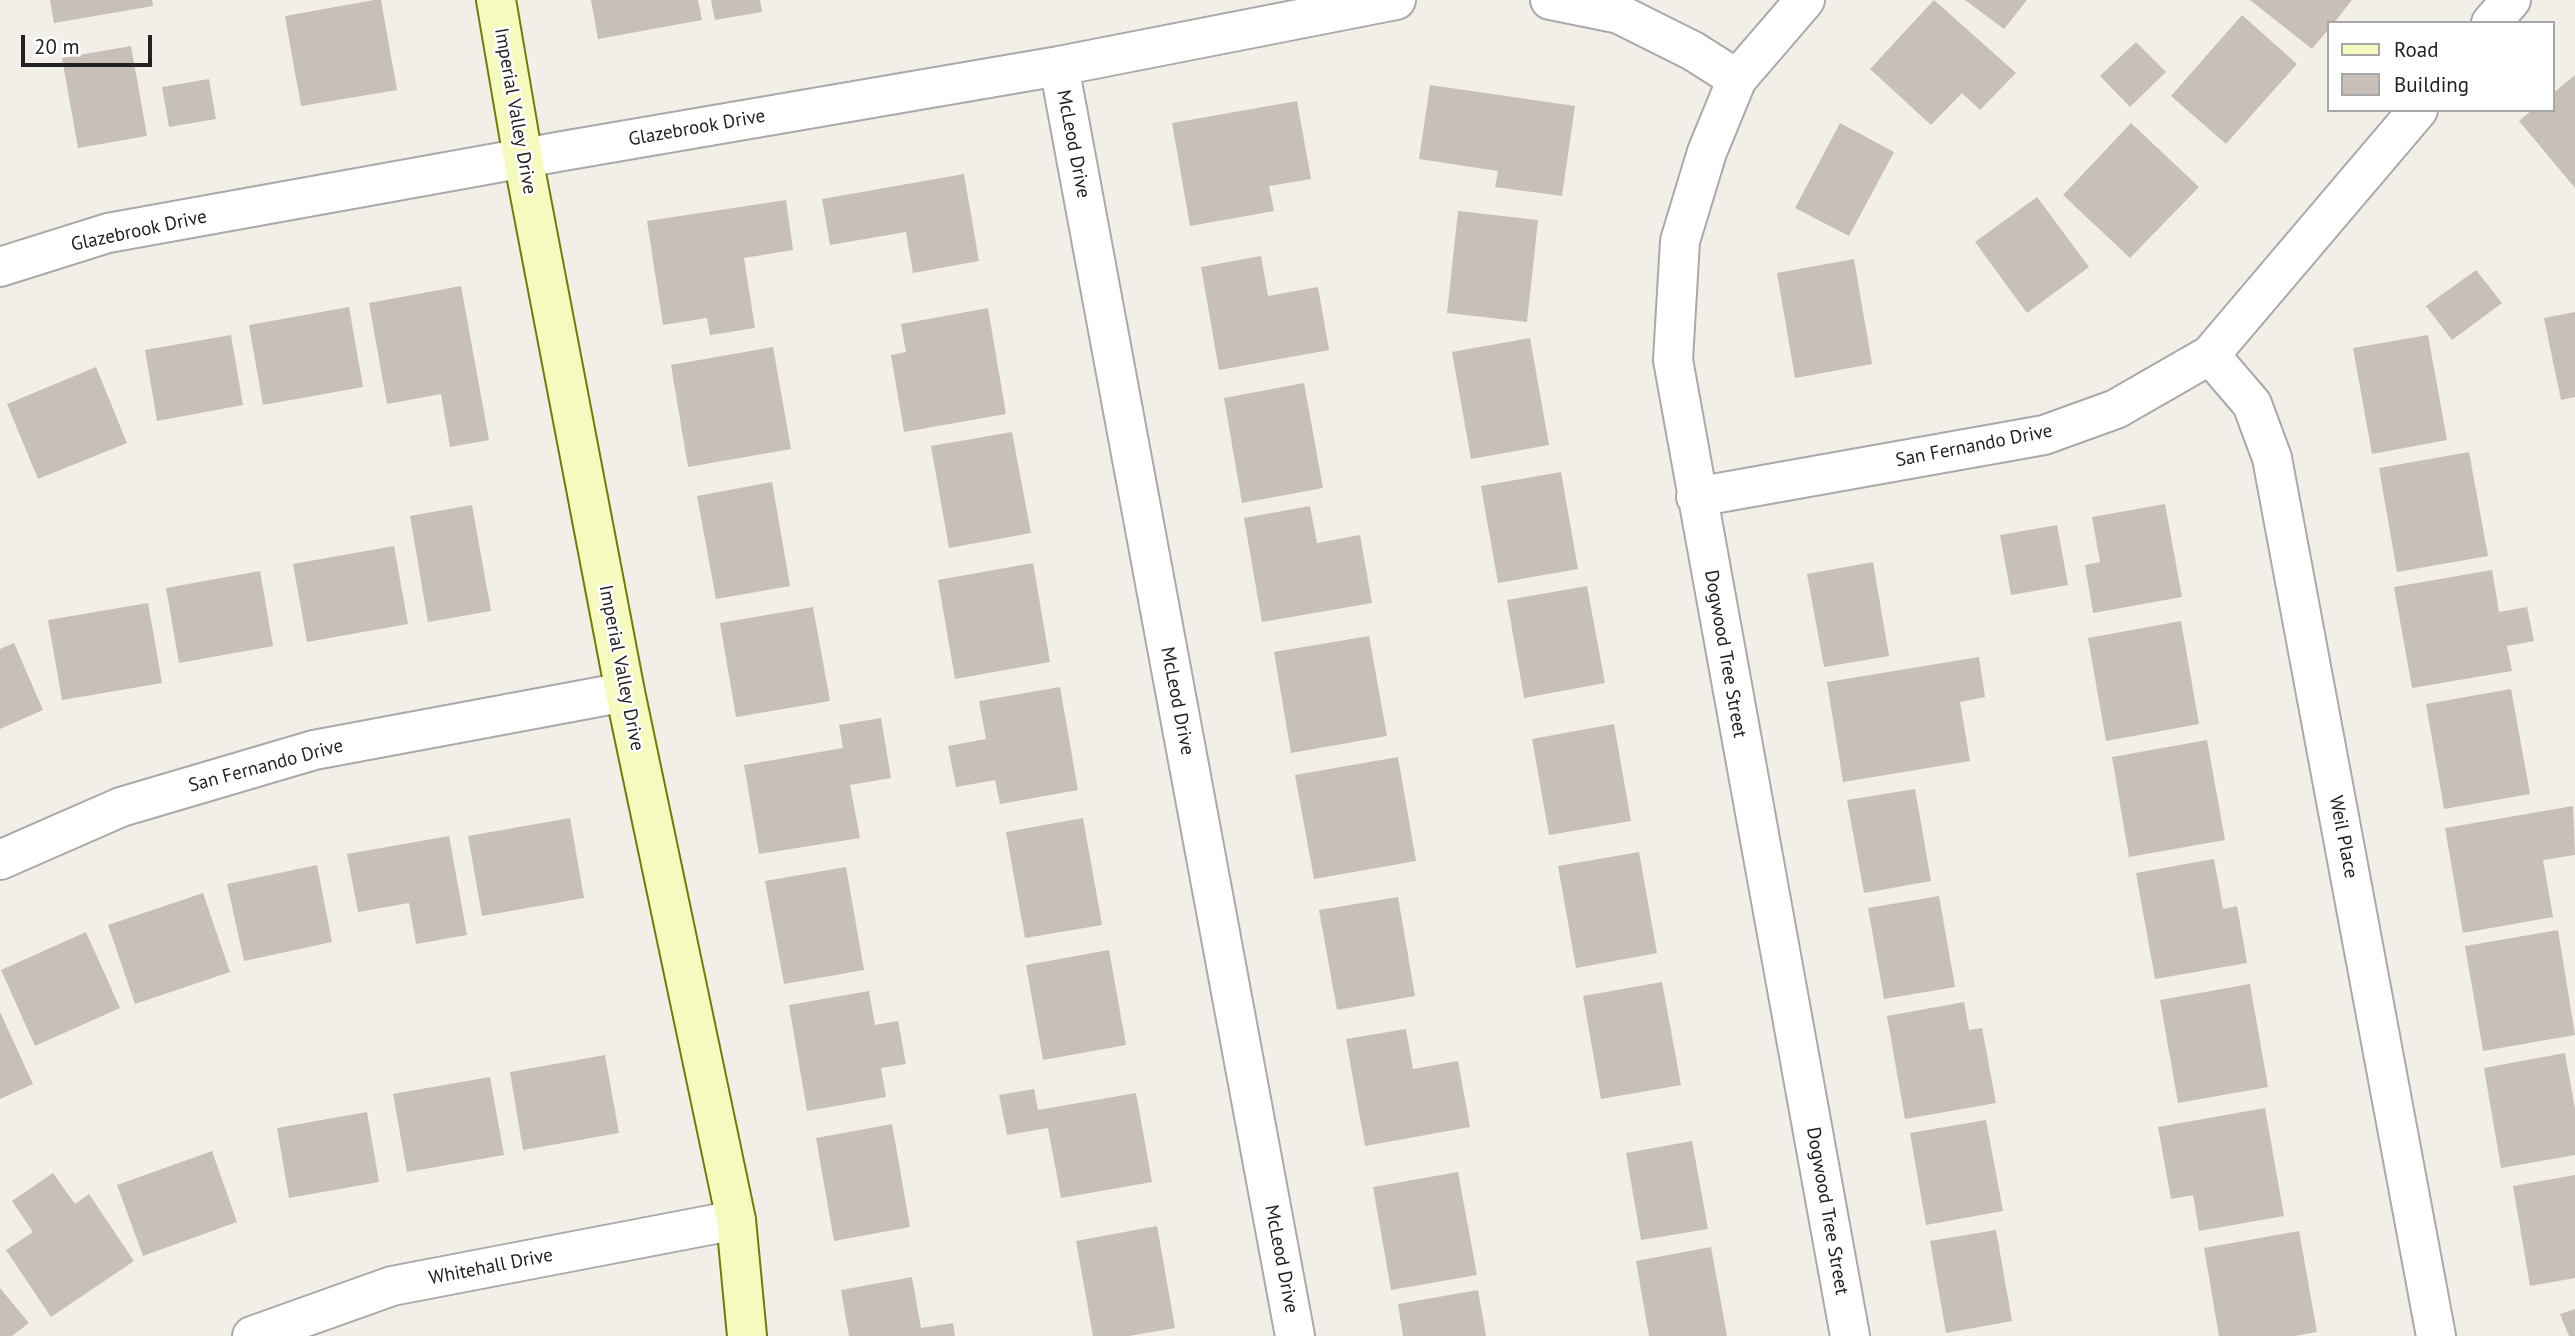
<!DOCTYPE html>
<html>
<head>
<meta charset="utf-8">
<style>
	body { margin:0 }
	#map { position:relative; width:2575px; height:1336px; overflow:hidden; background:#f2efe9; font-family:"PT Sans",sans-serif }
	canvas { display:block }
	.legend { position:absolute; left:2327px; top:21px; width:228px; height:91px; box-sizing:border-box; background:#fff; border:2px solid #a7a7a7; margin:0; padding:9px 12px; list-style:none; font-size:21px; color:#222 }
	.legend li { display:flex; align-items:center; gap:14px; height:35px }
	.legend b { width:35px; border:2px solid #a7a7a7 }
	.scale { position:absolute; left:21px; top:35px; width:131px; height:32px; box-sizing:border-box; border:4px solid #222; border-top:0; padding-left:9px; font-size:21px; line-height:24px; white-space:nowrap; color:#222; -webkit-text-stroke:5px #fff; paint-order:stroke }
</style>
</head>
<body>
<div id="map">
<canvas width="2575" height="1336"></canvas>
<ul class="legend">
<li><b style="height:9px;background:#f7fabf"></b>Road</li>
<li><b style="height:19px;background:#c7bfb8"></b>Building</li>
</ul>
<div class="scale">20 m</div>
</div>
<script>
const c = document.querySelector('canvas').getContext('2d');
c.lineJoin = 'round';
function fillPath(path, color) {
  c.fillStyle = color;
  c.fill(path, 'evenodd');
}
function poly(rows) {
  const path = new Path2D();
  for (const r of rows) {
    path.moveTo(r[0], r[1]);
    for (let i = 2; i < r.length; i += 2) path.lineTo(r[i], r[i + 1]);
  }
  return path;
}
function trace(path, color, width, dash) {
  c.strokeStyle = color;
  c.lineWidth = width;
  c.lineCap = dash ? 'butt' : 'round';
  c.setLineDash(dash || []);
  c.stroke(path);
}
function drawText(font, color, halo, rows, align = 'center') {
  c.font = font + ' "PT Sans",sans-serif';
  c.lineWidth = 5;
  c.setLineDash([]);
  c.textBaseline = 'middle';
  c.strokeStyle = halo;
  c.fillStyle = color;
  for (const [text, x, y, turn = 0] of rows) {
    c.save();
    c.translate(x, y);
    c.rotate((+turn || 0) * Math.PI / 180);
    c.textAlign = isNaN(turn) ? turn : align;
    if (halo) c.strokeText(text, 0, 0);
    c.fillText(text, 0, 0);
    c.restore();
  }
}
fillPath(poly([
	[50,0,152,0,153,6,54,23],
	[374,0,381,0,397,90,301,106,285,16],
	[591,0,698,0,702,20,598,39],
	[711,0,760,0,762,12,715,20],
	[1934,0,2016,73,1980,110,1962,93,1931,125,1870,69],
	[1965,0,2027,0,2004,29],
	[2250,0,2352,0,2334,23,2328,23,2328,30,2312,49],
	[2242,15,2297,64,2226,144,2171,96],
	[2136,42,2166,72,2130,107,2100,76],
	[131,46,147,136,78,148,62,58],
	[2575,75,2575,188,2519,121,2532,110,2552,110,2552,94],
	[209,79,216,119,169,127,162,87],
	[1430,85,1575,106,1562,196,1495,187,1498,171,1419,159],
	[1297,101,1311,179,1269,186,1274,211,1190,226,1172,123],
	[1840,123,1894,152,1849,236,1795,208],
	[2131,123,2199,187,2130,258,2063,195],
	[964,174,979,261,913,273,906,232,830,245,822,199],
	[2037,197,2089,267,2027,313,1975,242],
	[786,200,793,250,744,258,755,328,710,335,707,318,663,325,647,221],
	[1458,211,1538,220,1527,322,1447,313],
	[1261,256,1268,296,1318,287,1329,350,1219,370,1201,267],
	[1854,259,1872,364,1795,378,1777,273],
	[2476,270,2502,303,2452,340,2426,306],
	[461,286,489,440,450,447,441,394,387,404,369,303],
	[349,307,363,387,263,405,249,325],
	[988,308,1006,414,904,432,891,355,906,352,901,324],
	[2575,312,2575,397,2561,400,2544,318],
	[231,335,243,405,157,421,145,350],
	[2428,335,2447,440,2372,454,2353,348],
	[1530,338,1549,445,1471,459,1452,352],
	[773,347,791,449,688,467,671,365],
	[96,367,127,443,38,479,7,404],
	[1304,383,1323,488,1242,503,1224,398],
	[1012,432,1031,533,949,548,931,446],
	[2469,452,2488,556,2397,572,2379,468],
	[1561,472,1578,569,1498,583,1481,486],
	[772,482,790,586,716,599,697,496],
	[2165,504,2182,597,2093,613,2085,565,2100,562,2092,517],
	[472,505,491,611,428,622,410,516],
	[1310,506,1317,543,1360,535,1372,603,1262,622,1244,518],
	[2057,525,2068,585,2011,595,2000,535],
	[394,546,408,624,307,642,293,564],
	[1873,562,1889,656,1824,667,1807,574],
	[1033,563,1050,662,955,679,938,580],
	[2492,570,2499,612,2527,607,2534,641,2507,646,2512,671,2412,688,2394,587],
	[260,571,273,646,179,663,166,588],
	[1587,586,1605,683,1524,698,1507,600],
	[148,603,162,683,62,700,48,620],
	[813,607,830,701,736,717,720,623],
	[2181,621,2199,724,2106,741,2088,638],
	[1369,636,1387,736,1291,753,1274,652],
	[14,643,43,710,0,729,0,649],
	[1979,657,1985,697,1960,702,1970,761,1843,782,1827,682],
	[1060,687,1078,790,1000,804,995,780,956,787,948,746,986,739,979,701],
	[2511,689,2530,794,2444,809,2426,704],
	[881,718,891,778,850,785,860,838,759,854,744,765,843,748,839,725],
	[1614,724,1631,821,1549,835,1532,739],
	[2207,740,2225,840,2129,857,2112,757],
	[1398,757,1416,861,1314,879,1295,775],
	[1915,789,1931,881,1864,893,1847,800],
	[2573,806,2575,855,2543,860,2553,917,2463,933,2445,828],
	[570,818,584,898,482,916,468,836],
	[1083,818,1102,925,1025,938,1006,832],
	[449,836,467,935,416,944,409,903,358,912,347,854],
	[1639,852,1657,953,1576,968,1558,866],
	[2214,859,2223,909,2237,906,2247,963,2155,979,2136,873],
	[317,865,332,942,244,961,227,884],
	[846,867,864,970,784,984,765,881],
	[203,893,230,972,135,1004,108,925],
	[1939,896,1955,987,1884,999,1868,908],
	[1398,897,1415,996,1337,1010,1319,910],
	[2558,930,2575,1035,2483,1051,2465,946],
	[86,932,120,1008,35,1046,1,970],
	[1109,950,1126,1045,1043,1060,1026,965],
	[1662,982,1681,1085,1601,1099,1583,996],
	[2250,984,2268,1087,2178,1103,2160,1000],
	[869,991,875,1025,898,1021,906,1064,881,1068,886,1097,807,1111,789,1005],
	[1964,1002,1969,1030,1982,1028,1996,1103,1905,1119,1887,1016],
	[0,1012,33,1084,0,1099],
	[1406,1029,1413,1069,1458,1061,1470,1127,1365,1146,1346,1039],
	[2565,1053,2575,1109,2575,1155,2501,1168,2484,1068],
	[605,1055,619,1133,523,1150,510,1072],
	[490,1077,504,1155,407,1172,393,1094],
	[1034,1089,1038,1110,1136,1093,1152,1182,1061,1198,1048,1128,1007,1135,999,1095],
	[2265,1108,2284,1216,2199,1231,2193,1195,2171,1199,2158,1127],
	[367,1112,379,1182,289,1198,277,1128],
	[1986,1120,2003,1211,1926,1225,1910,1133],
	[892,1124,910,1227,834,1241,816,1138],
	[1692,1141,1708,1229,1641,1240,1626,1153],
	[212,1151,237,1222,143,1256,117,1185],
	[1458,1172,1477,1275,1391,1290,1373,1187],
	[53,1173,75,1204,89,1194,134,1261,51,1317,6,1250,33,1232,12,1201],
	[2575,1175,2575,1278,2530,1286,2513,1186],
	[1157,1226,1175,1328,1129,1336,1093,1336,1076,1241],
	[1996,1230,2012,1321,1946,1333,1930,1241],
	[2299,1231,2317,1332,2294,1336,2219,1336,2204,1248],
	[1711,1247,1727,1336,1649,1336,1636,1261],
	[912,1277,921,1328,953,1323,955,1336,849,1336,841,1290],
	[0,1288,29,1323,12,1336,0,1336],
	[1478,1290,1486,1336,1403,1336,1398,1304],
	[2575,1309,2575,1336,2569,1336,2560,1314]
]), '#c7bfb8');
const street = poly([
	[1550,0,1619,14,1693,51,1737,79],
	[1805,0,1737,79,1707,152,1680,241,1673,360,1850,1336],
	[2491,23,2511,0],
	[1059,66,1295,1336],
	[0,267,108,233,563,151,1059,66,1396,0],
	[2210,355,2252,404,2272,458,2436,1336],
	[1696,497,2044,435,2116,409,2210,355,2418,110],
	[0,860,121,807,314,750,625,692],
	[252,1336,392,1286,736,1220]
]);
const secondary = poly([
	[496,0,523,158,625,692,736,1220,747,1336]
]);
trace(street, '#a9a9a9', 42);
trace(secondary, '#707d05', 42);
trace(street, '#fff', 38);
trace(secondary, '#f7fabf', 38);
drawText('19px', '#222', '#fff', [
	["Imperial Valley Drive",515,111,80],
	["Glazebrook Drive",697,128,-10],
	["McLeod Drive",1073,144,79],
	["Glazebrook Drive",139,231,-12],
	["San Fernando Drive",1974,446,-11],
	["Dogwood Tree Street",1725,654,80],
	["Imperial Valley Drive",621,668,79],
	["McLeod Drive",1177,701,79],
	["San Fernando Drive",266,766,-15],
	["Weil Place",2343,837,79],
	["Dogwood Tree Street",1827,1211,80],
	["McLeod Drive",1281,1259,79],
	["Whitehall Drive",491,1267,-11]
]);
</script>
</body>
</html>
